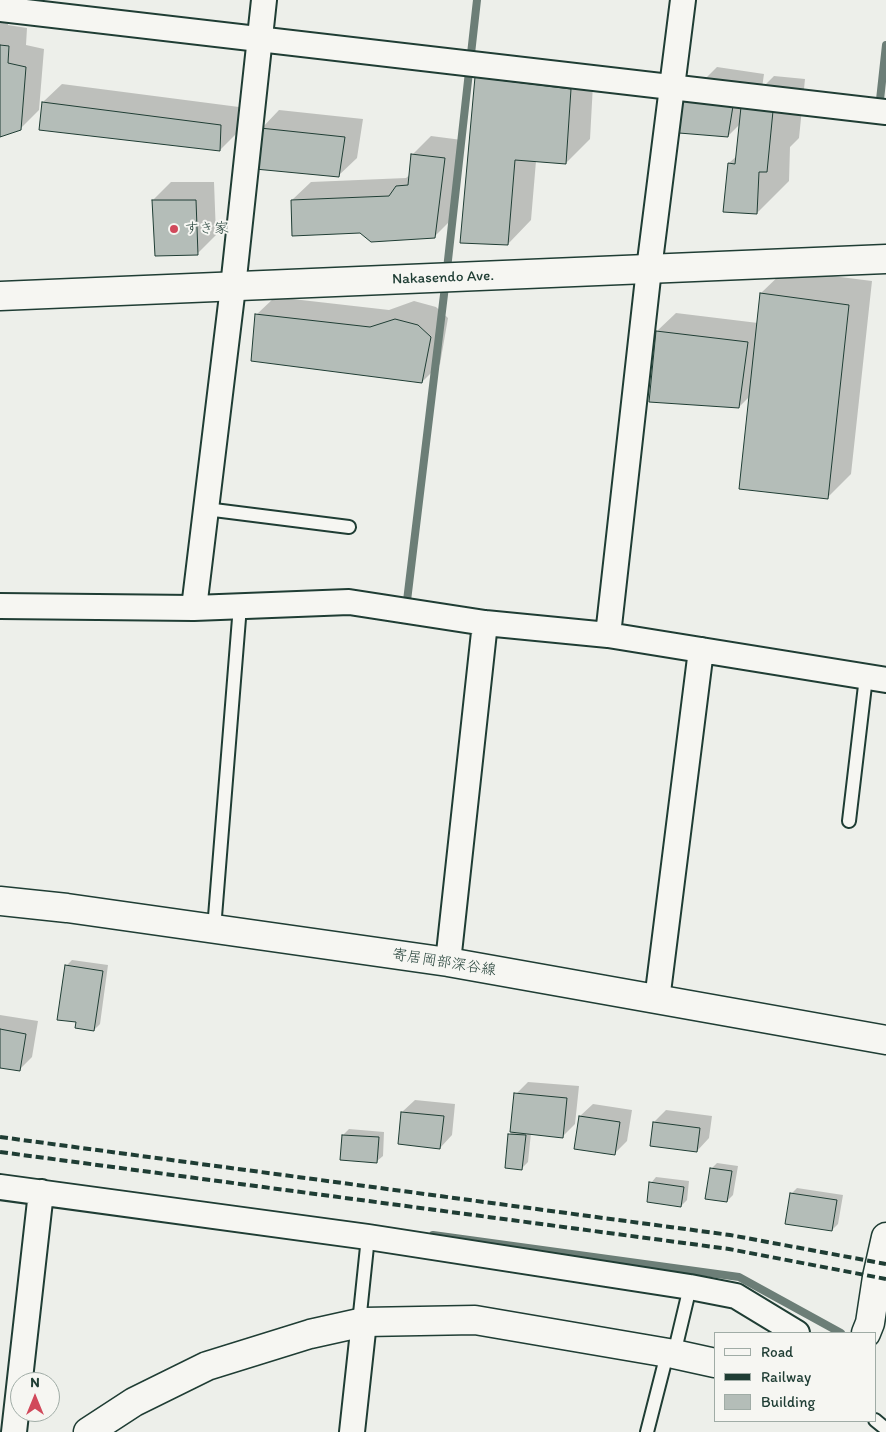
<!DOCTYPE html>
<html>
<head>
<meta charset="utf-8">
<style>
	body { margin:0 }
	#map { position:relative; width:886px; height:1432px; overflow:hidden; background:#edefea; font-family:Itim,sans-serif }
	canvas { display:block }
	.legend { position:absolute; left:714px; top:1332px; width:162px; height:90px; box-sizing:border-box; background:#f6f6f2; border:1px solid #a0aca6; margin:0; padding:6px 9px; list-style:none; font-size:15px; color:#1f3d34 }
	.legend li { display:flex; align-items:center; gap:10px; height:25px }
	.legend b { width:25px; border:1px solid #a0aca6 }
	.north { position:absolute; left:10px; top:1372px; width:50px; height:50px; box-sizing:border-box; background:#f6f6f2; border:1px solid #a0aca6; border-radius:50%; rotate:0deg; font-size:14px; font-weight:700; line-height:20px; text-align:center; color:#1f3d34 }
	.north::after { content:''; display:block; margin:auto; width:18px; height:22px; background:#d1495b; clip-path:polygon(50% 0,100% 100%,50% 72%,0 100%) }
</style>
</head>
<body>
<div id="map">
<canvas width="886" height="1432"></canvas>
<ul class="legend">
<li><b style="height:6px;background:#f6f6f2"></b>Road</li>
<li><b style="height:6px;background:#1f3d34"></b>Railway</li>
<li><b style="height:14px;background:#b4bdb8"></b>Building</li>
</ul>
<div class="north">N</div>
</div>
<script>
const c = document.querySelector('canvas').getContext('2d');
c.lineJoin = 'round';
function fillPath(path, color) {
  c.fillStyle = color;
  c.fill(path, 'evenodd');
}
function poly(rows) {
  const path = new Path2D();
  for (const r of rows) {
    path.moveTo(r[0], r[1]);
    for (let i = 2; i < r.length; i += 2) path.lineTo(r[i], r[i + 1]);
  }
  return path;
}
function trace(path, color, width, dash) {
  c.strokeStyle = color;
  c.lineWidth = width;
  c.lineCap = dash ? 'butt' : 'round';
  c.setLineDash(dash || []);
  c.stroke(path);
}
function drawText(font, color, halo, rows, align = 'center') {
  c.font = font + ' Itim,"Klee One",sans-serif';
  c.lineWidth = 4;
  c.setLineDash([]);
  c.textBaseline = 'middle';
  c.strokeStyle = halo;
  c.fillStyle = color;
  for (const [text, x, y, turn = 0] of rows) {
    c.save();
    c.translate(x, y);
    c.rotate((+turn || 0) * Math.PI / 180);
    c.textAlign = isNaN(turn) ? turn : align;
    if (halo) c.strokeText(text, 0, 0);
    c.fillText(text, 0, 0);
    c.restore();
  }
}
fillPath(poly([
	[0,3,8,4,8,25,27,28,26,45,44,49,39,110,20,129,0,136],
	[500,54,594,66,590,139,566,163,536,161,531,220,508,244,476,77],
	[717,67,764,74,762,88,774,76,805,79,799,138,790,147,789,181,757,213,729,163,738,155,741,123,728,136,685,99],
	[62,84,239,107,238,132,220,150,40,129,43,102],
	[279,110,363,119,357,158,338,176,261,129],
	[431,136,462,140,453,218,434,237,361,231,292,200,311,182,406,178,411,174,413,154],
	[171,182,214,182,216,235,198,253,153,200],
	[785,270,872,281,851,474,828,497,751,395,739,407,650,400,657,331,676,313,758,323,761,293],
	[275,297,389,310,414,301,436,307,448,318,440,364,422,382,256,315],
	[72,960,108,965,100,1024,94,1030,78,1021,66,966],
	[0,1015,38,1021,32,1057,20,1069,0,1066],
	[528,1082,579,1086,575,1124,563,1136,531,1133,528,1162,522,1168,510,1134,512,1132,516,1094],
	[415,1100,455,1104,452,1135,440,1148,402,1112],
	[593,1104,632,1110,627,1141,614,1154,580,1116],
	[666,1110,712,1116,709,1138,697,1151,654,1122],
	[349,1129,384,1132,383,1156,377,1161,343,1135],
	[717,1163,738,1166,733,1195,727,1201,711,1169],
	[656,1177,689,1181,687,1200,681,1206,651,1183],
	[797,1188,843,1195,838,1224,832,1230,791,1194]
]), '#0003');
trace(poly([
	[879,109,886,45],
	[406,609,446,278,477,0],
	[433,1235,739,1277,841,1333]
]), '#6c7e77', 8);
const building = poly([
	[0,45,9,46,8,63,26,67,21,130,0,137,0,45],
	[475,77,571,89,566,164,515,160,508,245,460,243,475,77],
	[683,99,733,106,728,137,679,133,683,99],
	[42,102,221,125,220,151,39,130,42,102],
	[741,107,773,111,767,172,759,172,757,214,723,212,728,163,735,164,741,107],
	[260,128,345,137,339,177,255,169,260,128],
	[411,154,445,158,435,238,371,242,360,233,292,236,291,200,389,196,396,186,408,185,411,154],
	[152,200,196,200,198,255,155,256,152,200],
	[760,293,849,305,828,499,739,489,760,293],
	[255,314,370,327,395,319,418,325,431,337,422,383,251,361,255,314],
	[656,331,748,342,739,408,649,402,656,331],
	[65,965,103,971,94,1031,75,1028,76,1022,57,1020,65,965],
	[0,1029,26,1034,20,1071,0,1068,0,1029],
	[514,1093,567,1098,563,1138,510,1132,514,1093],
	[401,1112,444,1116,440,1149,398,1144,401,1112],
	[579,1116,620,1122,615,1155,574,1149,579,1116],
	[653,1122,700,1128,697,1152,650,1146,653,1122],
	[508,1134,526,1135,522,1170,505,1168,508,1134],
	[342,1135,379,1137,377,1163,340,1160,342,1135],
	[710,1168,732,1171,727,1202,705,1199,710,1168],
	[649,1182,684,1187,681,1207,647,1202,649,1182],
	[790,1193,837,1200,832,1231,785,1224,790,1193]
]);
fillPath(building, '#b4bdb8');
trace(building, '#1f3d34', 1);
const lane = poly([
	[206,509,349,527],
	[849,821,866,677],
	[214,929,240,606],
	[359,1323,368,1237],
	[674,1354,690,1287],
	[875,1420,886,1429],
	[647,1432,667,1354]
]);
const street = poly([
	[0,9,886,112],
	[0,606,194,608,349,602,485,623,608,635,886,680],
	[194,608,233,287,264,0],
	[608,635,649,269,683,0],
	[448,962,485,623],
	[657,1000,701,650],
	[0,1187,368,1237,690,1287,736,1296,797,1333],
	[14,1432,41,1192],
	[352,1432,364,1322]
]);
const secondary = poly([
	[0,901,67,908,448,962,886,1040],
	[866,1333,870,1323,877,1277,886,1237],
	[88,1432,134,1402,207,1366,310,1334,364,1322,475,1320,674,1354,715,1363]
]);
const highway = poly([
	[0,296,886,259]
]);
trace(lane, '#1f3d34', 16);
trace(street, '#1f3d34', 28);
trace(secondary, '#1f3d34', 31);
trace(highway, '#1f3d34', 31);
trace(lane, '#f6f6f2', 12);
trace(street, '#f6f6f2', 24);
trace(secondary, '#f6f6f2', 28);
trace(highway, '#f6f6f2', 28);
trace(poly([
	[0,1137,730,1235,886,1264],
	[0,1152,729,1249,886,1279]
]), '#1f3d34', 4, [8, 4]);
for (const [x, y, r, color] of [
	[174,229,5,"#d1495b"]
]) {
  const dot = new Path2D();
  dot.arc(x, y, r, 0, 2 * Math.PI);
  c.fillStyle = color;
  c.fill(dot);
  trace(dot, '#f6f6f2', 2);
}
drawText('15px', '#1f3d34', '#f6f6f2', [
	["すき家",184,229]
], 'left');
drawText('15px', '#1f3d34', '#f6f6f2', [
	["Nakasendo Ave.",443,278,-2],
	["寄居岡部深谷線",444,963,9]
]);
</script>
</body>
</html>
